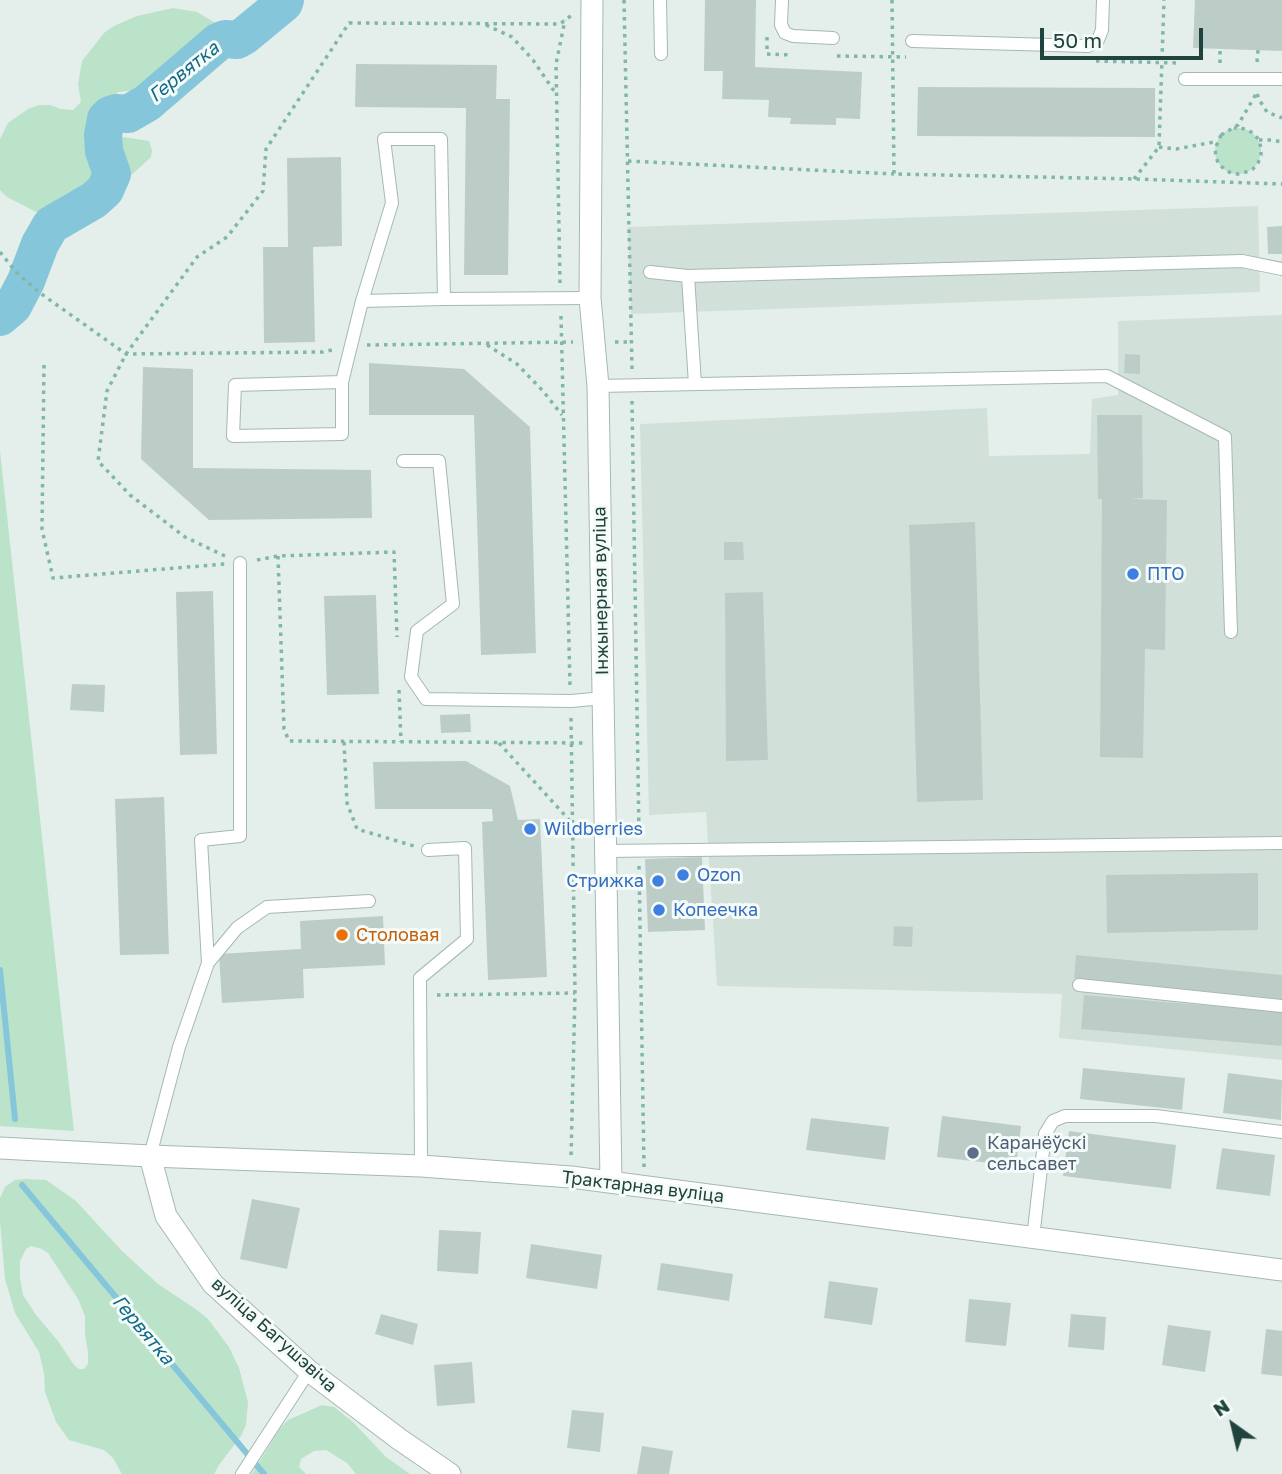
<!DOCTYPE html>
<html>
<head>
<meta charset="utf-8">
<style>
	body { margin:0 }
	#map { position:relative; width:1282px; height:1474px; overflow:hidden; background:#e4efeb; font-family:"Golos Text",sans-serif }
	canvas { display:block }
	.north { position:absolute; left:1198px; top:1390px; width:70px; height:70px; -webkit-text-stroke:5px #f5fbf8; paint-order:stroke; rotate:326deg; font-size:19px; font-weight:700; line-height:28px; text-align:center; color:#20443d }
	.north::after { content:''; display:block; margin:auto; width:24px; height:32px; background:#20443d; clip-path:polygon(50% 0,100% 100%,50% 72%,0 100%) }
	.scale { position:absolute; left:1040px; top:28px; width:163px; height:32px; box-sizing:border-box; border:4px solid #20443d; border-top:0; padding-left:9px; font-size:21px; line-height:24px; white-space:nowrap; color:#20443d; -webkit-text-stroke:5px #f5fbf8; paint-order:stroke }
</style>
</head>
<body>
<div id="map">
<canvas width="1282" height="1474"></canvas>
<div class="north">N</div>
<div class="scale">50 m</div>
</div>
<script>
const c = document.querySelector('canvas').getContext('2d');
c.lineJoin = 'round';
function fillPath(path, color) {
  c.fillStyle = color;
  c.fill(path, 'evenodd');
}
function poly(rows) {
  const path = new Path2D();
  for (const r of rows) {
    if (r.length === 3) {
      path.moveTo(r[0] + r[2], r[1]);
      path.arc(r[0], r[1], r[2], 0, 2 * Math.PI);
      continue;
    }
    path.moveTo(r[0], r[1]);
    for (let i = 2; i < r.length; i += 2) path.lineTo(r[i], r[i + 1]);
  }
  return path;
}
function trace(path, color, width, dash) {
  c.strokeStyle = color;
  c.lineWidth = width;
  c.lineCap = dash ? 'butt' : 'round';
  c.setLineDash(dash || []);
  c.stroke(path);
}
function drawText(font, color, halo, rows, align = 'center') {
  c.font = font + ' "Golos Text",sans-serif';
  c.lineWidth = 6;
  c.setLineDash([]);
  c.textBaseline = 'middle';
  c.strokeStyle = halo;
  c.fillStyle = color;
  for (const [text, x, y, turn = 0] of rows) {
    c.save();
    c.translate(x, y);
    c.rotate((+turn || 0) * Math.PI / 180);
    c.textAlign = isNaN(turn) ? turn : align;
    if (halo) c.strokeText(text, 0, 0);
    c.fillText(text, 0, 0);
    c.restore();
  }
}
fillPath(poly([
	[1258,206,1260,292,631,314,628,227],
	[1282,315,1282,1060,1059,1038,1062,994,717,986,706,812,649,815,640,424,987,408,989,456,1090,454,1092,399,1118,395,1118,321]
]), '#d2e0da');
fillPath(poly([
	[173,8,197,12,217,24,228,35,225,45,209,59,178,96,148,94,129,91,118,92,110,101,104,117,108,128,117,136,149,141,152,150,151,157,124,182,101,208,73,227,61,227,42,219,38,213,7,197,0,190,0,139,8,123,28,109,39,105,50,105,61,109,73,110,81,102,78,84,82,61,104,33,114,26,137,16],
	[1238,151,23],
	[0,451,74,1131,0,1126],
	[26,1179,46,1180,76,1201,122,1251,158,1284,197,1310,208,1319,229,1347,239,1368,248,1402,246,1425,241,1436,219,1465,214,1474,122,1474,113,1458,104,1450,69,1440,56,1422,45,1392,44,1373,39,1352,15,1313,5,1279,0,1222,0,1198,5,1187,15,1180],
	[31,1246,42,1249,48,1253,78,1299,85,1316,85,1334,88,1352,88,1364,84,1369,79,1369,74,1365,58,1341,36,1315,23,1295,20,1278,20,1261,26,1249],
	[322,1405,334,1407,353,1422,386,1457,410,1474,356,1474,347,1463,326,1450,314,1451,301,1459,299,1467,306,1474,252,1474,280,1428,288,1420]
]), '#bae3c9');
trace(poly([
	[0,970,15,1119],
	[22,1185,264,1474]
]), '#86c6da', 6);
trace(poly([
	[0,317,13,306,26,281,40,244,51,225,94,200,105,190,112,174,104,151,103,135,106,119,110,115,116,113,128,114,147,103,218,42,225,39,237,40,244,36,284,3,285,0]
]), '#86c6da', 38);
fillPath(poly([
	[705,0,756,0,755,67,862,72,860,119,836,118,836,125,790,124,791,118,768,117,769,100,722,99,723,71,704,71],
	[1195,0,1282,0,1282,51,1193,48],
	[356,64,497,65,496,99,510,99,508,275,464,275,466,108,355,107],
	[918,87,1155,88,1155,137,917,136],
	[341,157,342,246,313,247,315,342,264,343,263,247,288,247,287,158],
	[1282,226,1282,254,1268,254,1267,227],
	[1125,354,1140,355,1140,374,1124,373],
	[369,363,464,369,530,427,536,653,481,655,474,415,369,415],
	[143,367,193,369,193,468,371,470,372,518,209,520,141,459],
	[1097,415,1142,415,1143,498,1130,499,1167,500,1165,650,1145,649,1143,758,1100,757,1102,499,1098,499],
	[975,522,983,800,917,802,909,525],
	[724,542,743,542,744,560,724,560],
	[213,591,217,754,180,755,176,592],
	[763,592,768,760,726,761,725,593],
	[376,595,379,694,327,695,324,596],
	[72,684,105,685,104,712,70,710],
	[470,714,471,732,441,733,440,715],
	[466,761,510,786,518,820,540,819,547,977,488,980,482,822,493,821,492,809,375,809,373,762],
	[164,797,169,954,120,955,115,799],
	[702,857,705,930,648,932,645,859],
	[1258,873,1258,930,1107,933,1106,875],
	[383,916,385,965,303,969,304,998,222,1003,219,954,301,949,300,921],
	[894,926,913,927,912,947,893,946],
	[1076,955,1282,975,1282,999,1074,978],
	[1084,995,1282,1012,1282,1046,1081,1029],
	[1083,1068,1185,1078,1182,1110,1080,1099],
	[1228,1073,1282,1080,1281,1120,1223,1113],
	[942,1116,1021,1126,1016,1166,937,1157],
	[811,1118,889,1127,885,1160,806,1150],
	[1069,1131,1176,1145,1171,1189,1063,1176],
	[1222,1148,1275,1155,1270,1196,1216,1189],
	[252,1199,300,1208,287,1269,240,1259],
	[439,1230,481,1232,478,1274,437,1271],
	[531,1244,602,1255,597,1289,526,1278],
	[661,1263,733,1274,729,1301,657,1290],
	[829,1281,878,1288,872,1325,824,1318],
	[969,1299,1011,1303,1006,1346,965,1342],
	[381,1314,418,1324,413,1345,375,1334],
	[1071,1314,1106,1317,1104,1350,1068,1347],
	[1168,1325,1211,1331,1205,1372,1162,1365],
	[1266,1329,1282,1331,1282,1376,1261,1374],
	[472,1362,475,1403,437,1406,434,1365],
	[572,1410,604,1413,600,1452,567,1448],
	[642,1446,673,1451,669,1474,637,1474]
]), '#bccdc7');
const service = poly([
	[660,0,661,54],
	[782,0,781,25,785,33,793,36,833,38],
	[912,41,1088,46,1098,40,1102,30,1103,0],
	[1185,79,1282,79],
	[650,272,688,276,1242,261,1282,269],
	[688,276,695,384],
	[362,301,444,299],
	[342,382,342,434,233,436,235,385,342,382,362,301,392,203,384,139,441,139,444,299,590,298],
	[598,386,1107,376,1225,437,1231,632],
	[403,461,439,461,453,604,417,631,411,677,426,699,571,701,604,698],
	[607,851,1282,843],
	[208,963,237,928,267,907,369,901],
	[1079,985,1282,1006],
	[150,1156,179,1047,208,963,201,840,240,836,240,563],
	[421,1166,420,978,467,939,465,848,428,850],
	[1033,1238,1045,1134,1053,1121,1065,1116,1156,1116,1282,1132],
	[242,1474,309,1371]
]);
const minor = poly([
	[150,1156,166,1216,213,1284,309,1371,399,1439,450,1474]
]);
const tertiary = poly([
	[592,0,590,298,598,386,611,1182],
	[0,1148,150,1156,421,1166,571,1177,1282,1270]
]);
trace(service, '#a5b8b3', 14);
trace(minor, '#a5b8b3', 23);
trace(tertiary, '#a5b8b3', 23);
trace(poly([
	[624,0,632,369],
	[892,0,894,174,1134,179,1282,184],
	[486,25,512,37,533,60,556,94],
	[767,37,767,54,791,55],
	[837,56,906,57],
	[1096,61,1179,63],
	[1257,62,1258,50],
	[1220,63,1220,49],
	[1257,94,1260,101,1267,112,1282,118],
	[1221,135,1215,149,1216,156,1218,163,1224,169,1231,173,1238,174,1246,172,1253,169,1258,163,1261,155,1261,148,1259,140,1254,134,1248,130,1241,128,1234,128],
	[1221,135,1238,125,1256,94],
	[1259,140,1272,140,1282,142],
	[1159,147,1176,149,1214,142,1216,140],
	[628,161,894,174],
	[1134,179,1159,147,1164,0],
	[0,252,16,272,40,293,126,354,323,352,332,350],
	[560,283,556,64,565,20],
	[561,316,570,686],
	[615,342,631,342],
	[367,345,573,342],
	[487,345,517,364,543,391,562,415],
	[44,365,42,529,53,578,225,564],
	[632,401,639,834],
	[225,556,185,537,130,495,98,461,107,391,126,354,197,257,227,237,263,191,266,149,349,23,560,24,572,15],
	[278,556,284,729,289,741,583,743],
	[257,560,278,556,394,552,397,637],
	[399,690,401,742],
	[571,718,575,993,571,1158],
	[344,742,347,803,357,829,414,846],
	[499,743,572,823],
	[639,866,644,1167],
	[437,995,575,993]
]), '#80b7aa', 3.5, [3.5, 5]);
trace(service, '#fff', 12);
trace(minor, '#fff', 21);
trace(tertiary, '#fff', 21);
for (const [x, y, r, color] of [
	[1133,574,7,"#3f7fe0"],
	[530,829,7,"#3f7fe0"],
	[683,875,7,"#3f7fe0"],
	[658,881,7,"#3f7fe0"],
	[659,910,7,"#3f7fe0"],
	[342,935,7,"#e8710a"],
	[973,1153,7,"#5c6f8a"]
]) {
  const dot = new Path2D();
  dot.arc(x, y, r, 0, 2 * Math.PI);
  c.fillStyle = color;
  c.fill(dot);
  trace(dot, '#f5fbf8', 2.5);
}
drawText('18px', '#366cbe', '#f5fbf8', [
	["ПТО",1147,574],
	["Wildberries",544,829],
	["Ozon",697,875],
	["Стрижка",644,881,"right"],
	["Копеечка",673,910]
], 'left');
drawText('18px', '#20443d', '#f5fbf8', [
	["Інжынерная вуліца",601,591,-91],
	["Трактарная вуліца",643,1187,7],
	["вуліца Багушэвіча",274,1335,42]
]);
drawText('18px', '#c56008', '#f5fbf8', [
	["Столовая",356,935]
], 'left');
drawText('18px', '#4e5e75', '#f5fbf8', [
	["Каранёўскі",987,1143],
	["сельсавет",987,1164]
], 'left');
drawText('italic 19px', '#126a88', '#f5fbf8', [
	["Гервятка",184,72,-39],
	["Гервятка",143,1330,50]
]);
</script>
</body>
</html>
